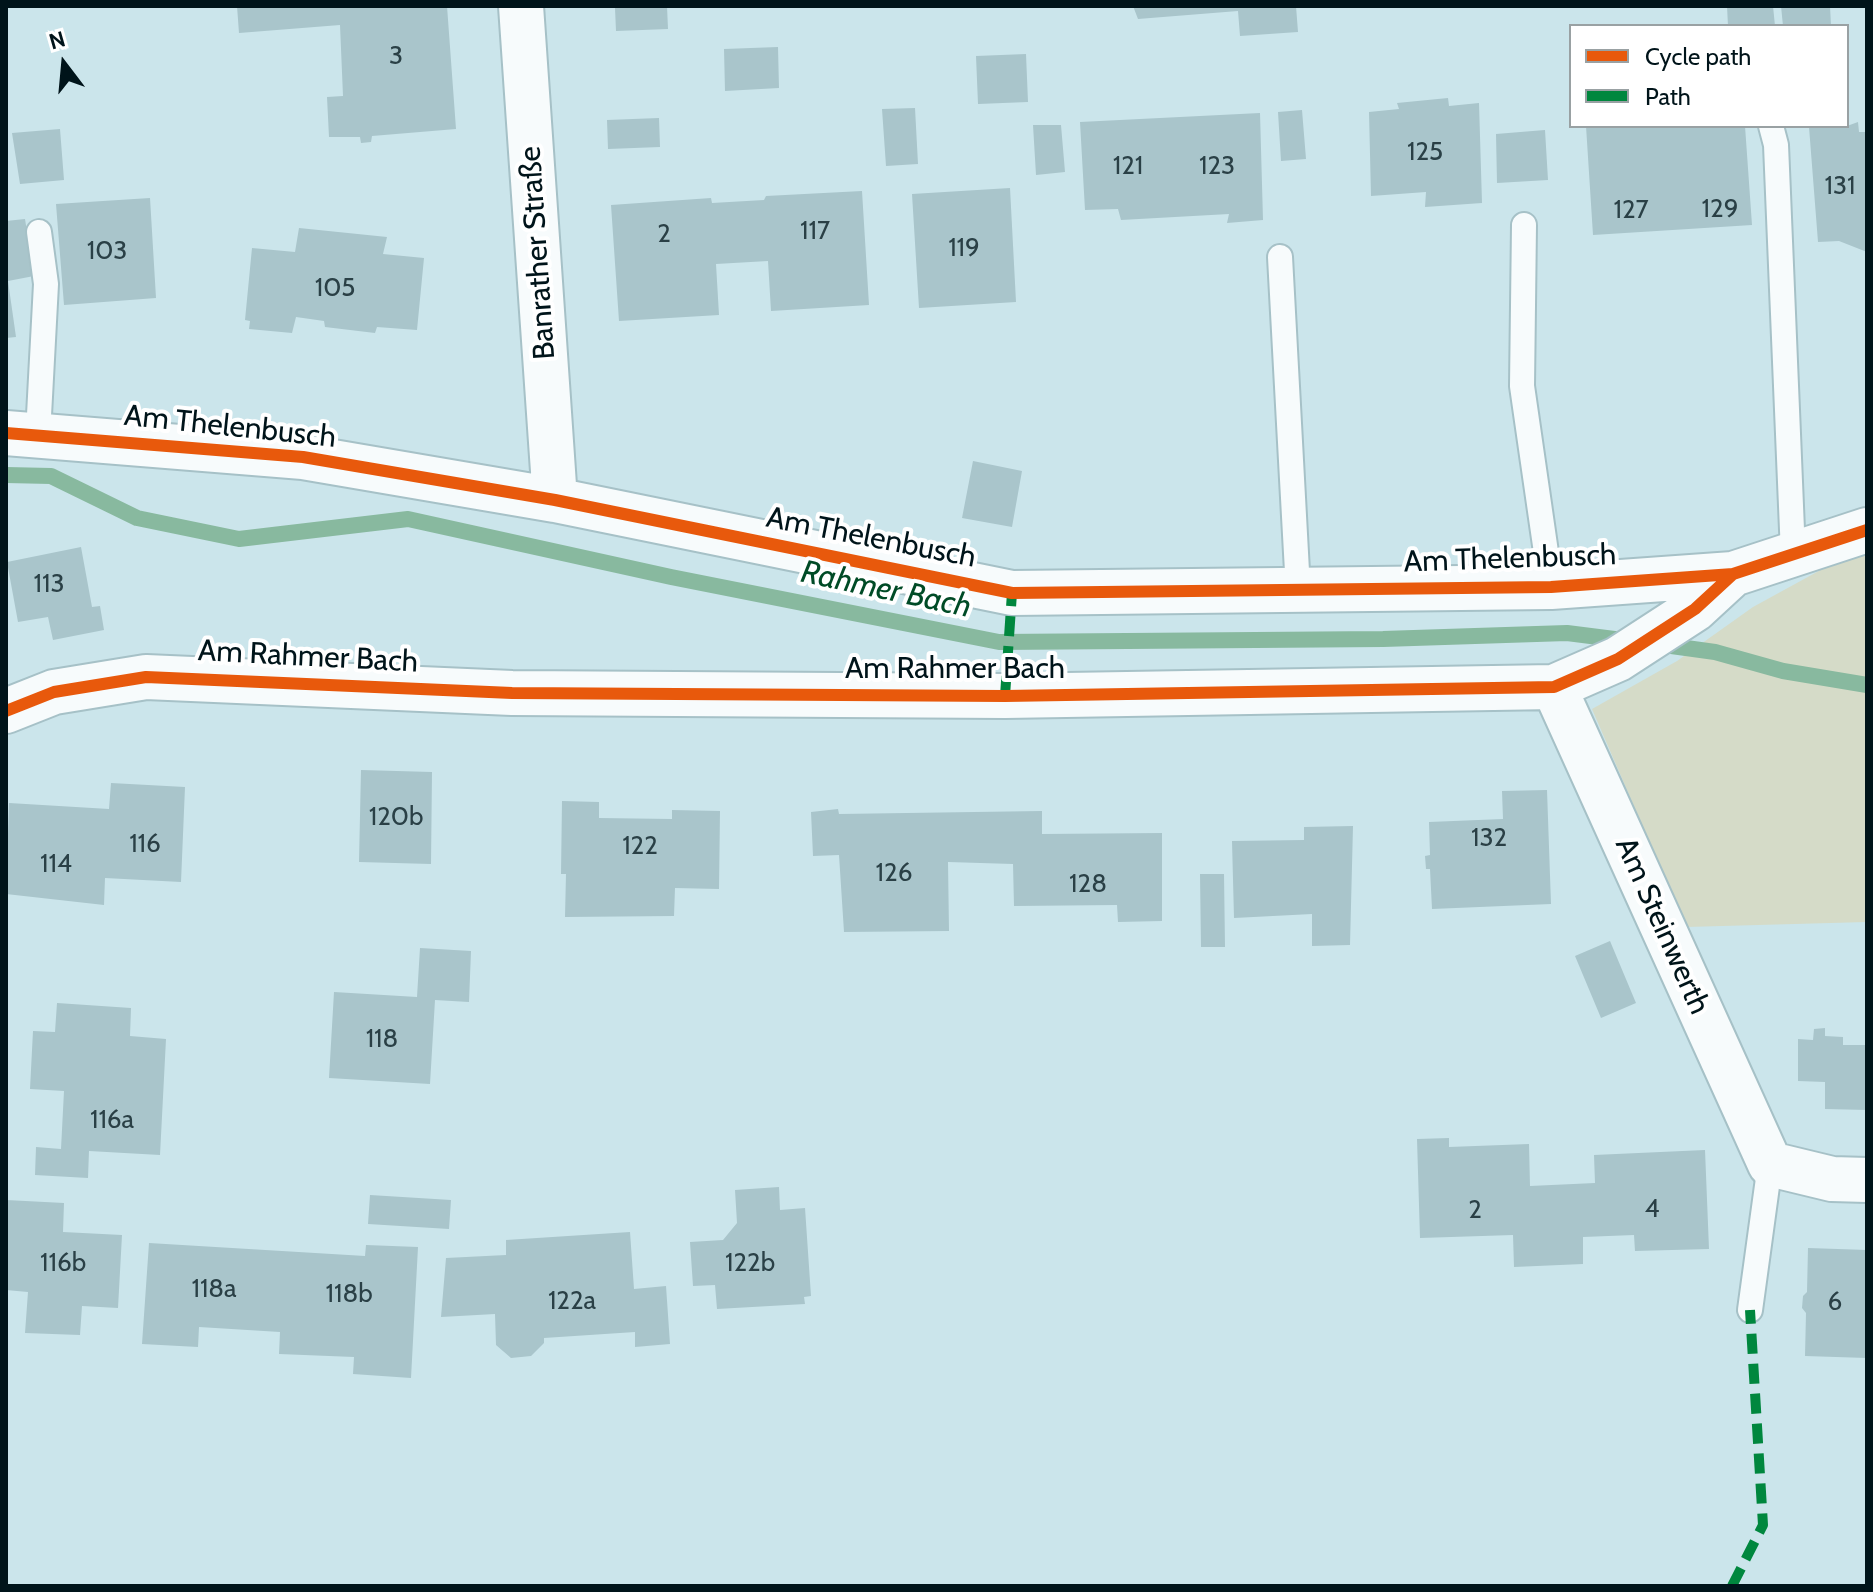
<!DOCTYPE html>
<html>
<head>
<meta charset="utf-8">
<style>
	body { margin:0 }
	#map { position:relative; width:1873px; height:1592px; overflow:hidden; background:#cbe5eb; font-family:Cabin,sans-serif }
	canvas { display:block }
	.frame { position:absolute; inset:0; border:8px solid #00141a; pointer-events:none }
	.legend { position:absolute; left:1569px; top:24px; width:280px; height:104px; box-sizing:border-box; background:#fff; border:2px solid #99a1a3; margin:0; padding:10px 14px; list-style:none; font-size:24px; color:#00141a }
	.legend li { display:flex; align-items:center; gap:16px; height:40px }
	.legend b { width:40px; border:2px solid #99a1a3 }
	.north { position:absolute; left:24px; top:24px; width:80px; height:80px; -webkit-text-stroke:6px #fff; paint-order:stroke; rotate:344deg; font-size:22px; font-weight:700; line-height:32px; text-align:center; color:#00141a }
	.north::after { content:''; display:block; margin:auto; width:28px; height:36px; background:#00141a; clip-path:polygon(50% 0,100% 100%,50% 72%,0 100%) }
</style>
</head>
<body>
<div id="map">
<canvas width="1873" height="1592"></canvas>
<div class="frame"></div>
<ul class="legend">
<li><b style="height:10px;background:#e8590c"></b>Cycle path</li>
<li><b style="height:10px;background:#00873e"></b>Path</li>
</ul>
<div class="north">N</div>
</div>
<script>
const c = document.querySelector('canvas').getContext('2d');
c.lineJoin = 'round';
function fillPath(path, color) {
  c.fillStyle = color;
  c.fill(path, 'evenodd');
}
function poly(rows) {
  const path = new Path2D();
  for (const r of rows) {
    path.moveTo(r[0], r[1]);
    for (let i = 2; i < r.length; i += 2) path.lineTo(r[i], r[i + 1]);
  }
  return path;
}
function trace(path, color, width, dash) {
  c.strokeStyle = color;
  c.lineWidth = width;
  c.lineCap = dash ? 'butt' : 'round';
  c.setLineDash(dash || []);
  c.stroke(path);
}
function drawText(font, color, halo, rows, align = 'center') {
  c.font = font + ' Cabin,sans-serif';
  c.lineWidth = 8;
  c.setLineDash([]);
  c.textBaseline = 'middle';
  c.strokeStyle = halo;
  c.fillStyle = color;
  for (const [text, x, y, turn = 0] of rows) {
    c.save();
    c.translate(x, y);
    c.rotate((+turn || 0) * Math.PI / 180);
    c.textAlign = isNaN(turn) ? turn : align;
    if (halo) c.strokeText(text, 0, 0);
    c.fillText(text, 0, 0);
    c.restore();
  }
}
fillPath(poly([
	[1867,552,1867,922,1686,927,1592,709,1677,661,1753,607,1837,561]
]), '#d5dbc8');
trace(poly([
	[6,475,51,476,137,518,239,539,408,519,671,577,999,642,1383,639,1567,633,1630,641],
	[1657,644,1715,652,1783,671,1867,685]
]), '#88b99f', 16);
fillPath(poly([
	[237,6,447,6,456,129,372,136,371,142,361,143,360,137,329,137,327,97,343,96,340,25,239,33],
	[623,6,667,6,668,29,616,31,615,8],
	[1133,6,1296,6,1298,32,1240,36,1238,11,1138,19],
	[1727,6,1773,6,1775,26,1728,26],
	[1781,6,1830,6,1831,26,1783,26],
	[778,47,779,88,725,91,724,49],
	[1026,54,1028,102,978,104,976,56],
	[1448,98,1449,106,1479,103,1482,203,1425,207,1426,192,1371,196,1369,112,1399,109,1397,103],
	[915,108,918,164,886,166,882,109],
	[1302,110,1306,159,1281,161,1278,112],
	[1260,113,1263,220,1227,223,1229,214,1121,220,1118,209,1085,210,1080,122],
	[659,118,660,147,608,149,607,120],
	[1858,122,1859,132,1867,132,1867,252,1839,241,1818,242,1809,127,1847,126],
	[1033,125,1061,125,1065,172,1036,175],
	[1586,126,1745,126,1752,225,1593,235],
	[60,129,64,180,20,184,12,133],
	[1545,130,1548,180,1497,183,1496,134],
	[1010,188,1016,302,919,308,912,194],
	[862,191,869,305,771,311,768,261,716,264,719,315,619,321,611,205,711,198,712,203,764,200,766,196],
	[150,198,156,298,64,305,56,204],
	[25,219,34,276,8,281,16,337,6,338,6,221],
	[299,228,387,237,383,254,424,258,417,330,377,327,375,333,325,327,324,321,296,317,292,333,249,329,250,321,245,320,252,248,295,252],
	[973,461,1022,471,1012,527,962,518],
	[81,547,92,607,100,606,104,630,53,640,48,617,18,622,7,562],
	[361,770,432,772,431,864,359,862],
	[111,783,185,787,181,882,105,878,104,905,6,894,9,803,109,809],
	[1547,790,1551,904,1432,909,1430,869,1426,869,1425,856,1430,855,1429,822,1503,819,1502,791],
	[562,801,599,802,599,818,672,819,672,810,720,811,719,889,675,888,674,916,565,917,566,874,561,874],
	[838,809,839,814,1042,811,1042,834,1162,833,1162,921,1118,922,1117,905,1014,906,1013,864,948,862,949,931,844,932,839,855,813,856,811,812],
	[1353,826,1350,945,1312,946,1312,914,1234,918,1232,841,1304,840,1304,827],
	[1200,874,1224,874,1225,947,1201,947],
	[1610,941,1636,1003,1601,1018,1575,956],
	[420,948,471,951,469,1002,435,1000,430,1084,329,1078,334,992,417,997],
	[57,1003,131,1008,130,1036,166,1039,160,1155,89,1151,88,1178,35,1175,36,1147,61,1149,64,1091,30,1089,33,1031,55,1032],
	[1825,1028,1825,1036,1843,1037,1843,1045,1867,1045,1867,1110,1825,1109,1825,1082,1798,1081,1798,1039,1813,1040,1814,1029],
	[1449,1138,1449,1147,1529,1144,1530,1186,1595,1183,1594,1155,1705,1150,1709,1249,1635,1251,1634,1235,1583,1237,1583,1264,1514,1267,1513,1235,1420,1238,1417,1139],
	[779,1187,780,1210,805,1208,811,1296,804,1297,805,1304,717,1309,715,1285,693,1286,690,1242,723,1240,737,1223,735,1190],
	[370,1195,451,1200,449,1229,368,1224],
	[6,1200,64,1203,63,1232,122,1235,118,1308,82,1306,80,1335,25,1333,28,1292,6,1290],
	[630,1232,634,1289,666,1286,670,1344,635,1347,635,1332,544,1338,544,1343,531,1356,511,1358,496,1345,495,1314,441,1317,446,1258,506,1255,506,1240],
	[149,1243,365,1256,366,1245,418,1247,411,1378,353,1374,354,1357,279,1354,280,1332,199,1327,198,1347,142,1344],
	[1808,1248,1867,1250,1867,1358,1805,1356,1806,1313,1802,1308,1803,1296,1807,1292]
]), '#a9c5cb');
const lane = poly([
	[1771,126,1776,145,1793,554],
	[1524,225,1522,386,1551,587],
	[1280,257,1298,590],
	[38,434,46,284,39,232],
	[1750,1310,1770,1164]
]);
const street = poly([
	[521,6,555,500],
	[6,433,303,457,555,500,1012,593,1551,587,1733,574],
	[1554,687,1770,1164,1832,1179,1867,1180],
	[6,711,54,692,146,677,512,693,1005,696,1554,687,1618,659,1695,609,1733,574,1867,530]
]);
trace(lane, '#a6c1c7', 28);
trace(street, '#a6c1c7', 48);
trace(lane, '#f7fbfc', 24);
trace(street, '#f7fbfc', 44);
trace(poly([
	[1005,696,1012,593],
	[1732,1586,1763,1525,1750,1310]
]), '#00873e', 10, [20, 10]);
trace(poly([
	[6,433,303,457,555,500,1012,593,1551,587,1733,574],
	[6,711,54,692,146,677,512,693,1005,696,1554,687,1618,659,1695,609,1733,574,1867,530]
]), '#e8590c', 12);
drawText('26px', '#2a4046', null, [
	["3",396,56],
	["125",1425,152],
	["121",1128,166],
	["123",1217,166],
	["131",1840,186],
	["129",1720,209],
	["127",1631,210],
	["117",815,231],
	["2",664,234],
	["119",964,248],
	["103",107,251],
	["105",335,288],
	["113",49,584],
	["120b",396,817],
	["132",1489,838],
	["116",145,844],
	["122",640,846],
	["114",56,864],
	["126",894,873],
	["128",1088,884],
	["118",382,1039],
	["116a",112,1120],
	["4",1652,1209],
	["2",1475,1210],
	["116b",63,1263],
	["122b",750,1263],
	["118a",214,1289],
	["118b",349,1294],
	["122a",572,1301],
	["6",1835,1302]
]);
drawText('30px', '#00141a', '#fff', [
	["Banrather Straße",538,253,-94],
	["Am Thelenbusch",230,427,6],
	["Am Thelenbusch",871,538,11],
	["Am Thelenbusch",1510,559,-2],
	["Am Rahmer Bach",308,657,3],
	["Am Rahmer Bach",955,669],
	["Am Steinwerth",1662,926,66]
]);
drawText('italic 32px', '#004b26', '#fff', [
	["Rahmer Bach",886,590,12]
]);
</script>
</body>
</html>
